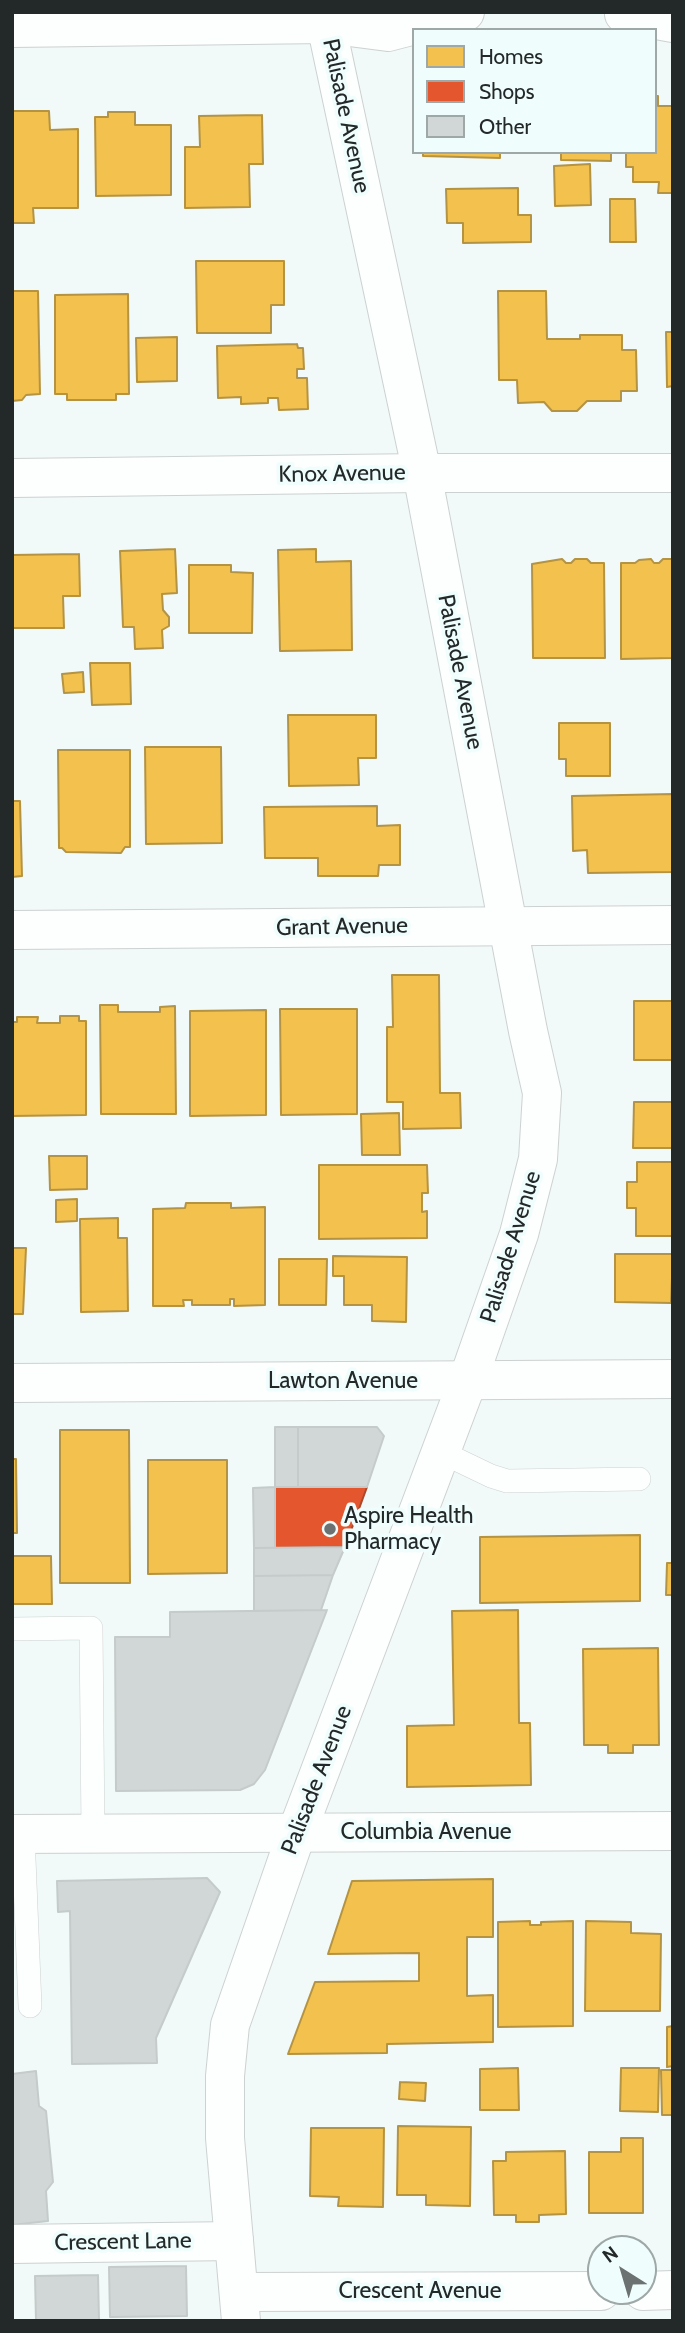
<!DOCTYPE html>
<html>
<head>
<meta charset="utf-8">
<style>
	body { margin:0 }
	#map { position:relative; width:685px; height:2333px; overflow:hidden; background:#f2faf9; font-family:Cabin,sans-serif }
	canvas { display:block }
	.frame { position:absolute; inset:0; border:14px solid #232828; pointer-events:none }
	.legend { position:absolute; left:412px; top:28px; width:245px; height:126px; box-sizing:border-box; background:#effdfc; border:2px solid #9da8a7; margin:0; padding:9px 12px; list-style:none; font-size:21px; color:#232828 }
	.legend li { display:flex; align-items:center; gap:14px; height:35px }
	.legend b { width:35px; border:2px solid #9da8a7 }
	.north { position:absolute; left:587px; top:2235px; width:70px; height:70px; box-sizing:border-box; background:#effdfc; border:2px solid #9da8a7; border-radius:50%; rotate:323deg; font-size:19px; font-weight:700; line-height:28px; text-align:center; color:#232828 }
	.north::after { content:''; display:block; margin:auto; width:24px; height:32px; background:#6b7271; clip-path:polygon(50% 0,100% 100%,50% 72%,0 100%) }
</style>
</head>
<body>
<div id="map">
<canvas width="685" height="2333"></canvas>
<div class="frame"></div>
<ul class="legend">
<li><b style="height:19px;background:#f2c14e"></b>Homes</li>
<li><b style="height:19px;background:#e4572e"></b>Shops</li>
<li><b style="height:19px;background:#d1d7d6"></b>Other</li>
</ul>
<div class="north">N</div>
</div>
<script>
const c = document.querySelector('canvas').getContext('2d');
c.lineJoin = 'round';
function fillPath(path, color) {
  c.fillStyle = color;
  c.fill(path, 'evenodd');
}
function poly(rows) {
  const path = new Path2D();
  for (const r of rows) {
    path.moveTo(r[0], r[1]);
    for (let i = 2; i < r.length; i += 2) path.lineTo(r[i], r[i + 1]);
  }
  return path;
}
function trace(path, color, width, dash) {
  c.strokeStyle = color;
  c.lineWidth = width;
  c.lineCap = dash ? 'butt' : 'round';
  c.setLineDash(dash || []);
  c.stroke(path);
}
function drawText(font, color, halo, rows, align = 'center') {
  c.font = font + ' Cabin,sans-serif';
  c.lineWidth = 7;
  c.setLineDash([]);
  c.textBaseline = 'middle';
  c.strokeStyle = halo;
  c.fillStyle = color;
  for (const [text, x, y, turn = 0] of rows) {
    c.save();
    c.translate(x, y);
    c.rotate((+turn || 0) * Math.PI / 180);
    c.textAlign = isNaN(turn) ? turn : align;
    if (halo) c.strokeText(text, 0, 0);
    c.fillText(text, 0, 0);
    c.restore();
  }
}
const homes = poly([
	[655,96,658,96,658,106,673,106,673,193,658,193,659,182,633,182,633,167,626,167,626,152,655,152,655,96],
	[12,111,49,111,50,130,78,129,78,208,33,208,34,223,12,223,12,111],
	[108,112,135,112,135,125,171,125,171,195,96,196,95,117,108,117,108,112],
	[262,115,263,164,249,164,250,207,185,208,185,147,200,147,199,116,262,115],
	[423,152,500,152,500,158,423,156,423,152],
	[561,152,611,152,611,161,561,160,561,152],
	[590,164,591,205,555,206,554,166,590,164],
	[518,188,518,215,531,215,531,242,463,243,463,223,447,223,446,189,518,188],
	[610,199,635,199,636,242,610,242,610,199],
	[196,261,284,261,284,305,271,305,271,333,197,333,196,261],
	[12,291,38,291,40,394,26,395,22,400,12,401,12,291],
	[498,291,546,291,547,339,580,339,580,335,622,335,622,350,636,350,637,391,621,391,621,401,587,401,577,411,552,411,544,402,518,403,517,380,499,380,498,291],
	[128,294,129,394,116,394,116,400,67,400,67,394,55,394,55,295,128,294],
	[666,332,673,332,673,386,667,387,666,332],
	[177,337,177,381,137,382,136,338,177,337],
	[297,344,298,348,303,348,304,369,297,369,297,378,307,378,308,409,279,410,278,398,268,398,268,403,241,404,241,397,218,398,217,346,297,344],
	[175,549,177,593,162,594,163,610,169,617,169,626,162,630,163,648,135,649,134,627,123,627,120,551,175,549],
	[316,549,316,562,351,561,352,650,280,651,278,550,316,549],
	[79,554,80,596,63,596,64,628,12,628,12,555,79,554],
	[562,559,566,563,571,563,575,559,587,559,591,563,604,563,605,658,533,658,532,564,562,559],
	[651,559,654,563,659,563,663,559,673,559,673,658,621,659,621,563,635,563,639,560,651,559],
	[189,565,231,565,231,572,253,573,252,633,189,633,189,565],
	[90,663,130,663,131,704,92,705,90,663],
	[83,672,84,692,64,693,62,674,83,672],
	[288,715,376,715,376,758,358,758,359,785,289,786,288,715],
	[559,723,610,723,610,776,566,776,566,759,559,759,559,723],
	[145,747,221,747,222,843,146,844,145,747],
	[58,750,130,750,130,847,125,847,121,853,66,852,62,848,59,848,58,750],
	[673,794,673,872,588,873,587,850,573,851,572,796,673,794],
	[12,801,20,801,22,876,12,877,12,801],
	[377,806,377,826,400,825,400,865,379,865,378,876,318,876,318,858,265,858,264,807,377,806],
	[392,975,439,975,440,1093,460,1093,461,1128,403,1129,403,1102,387,1102,387,1027,393,1027,392,975],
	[634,1001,673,1001,673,1060,634,1060,634,1001],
	[100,1005,118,1005,118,1012,160,1012,160,1007,175,1006,176,1114,101,1114,100,1005],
	[280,1009,357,1009,357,1114,281,1115,280,1009],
	[266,1010,266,1115,190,1116,190,1011,266,1010],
	[60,1016,79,1016,79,1021,86,1021,86,1115,12,1116,12,1022,17,1022,17,1017,38,1017,37,1023,60,1023,60,1016],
	[634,1102,673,1102,673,1148,633,1148,634,1102],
	[399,1113,400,1155,362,1155,361,1114,399,1113],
	[49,1156,87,1156,87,1189,50,1190,49,1156],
	[637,1162,673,1162,673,1236,636,1236,636,1208,627,1208,627,1182,637,1182,637,1162],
	[319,1165,427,1165,428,1193,422,1193,422,1212,427,1211,427,1238,319,1239,319,1165],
	[77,1199,77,1221,56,1222,56,1200,77,1199],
	[186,1203,231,1203,231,1208,265,1207,265,1305,234,1306,234,1299,230,1299,230,1305,192,1305,192,1300,183,1300,184,1306,153,1306,153,1209,185,1208,186,1203],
	[118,1218,118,1238,127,1238,128,1311,81,1312,80,1219,118,1218],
	[12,1248,26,1248,23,1314,12,1314,12,1248],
	[615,1254,673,1254,671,1303,615,1302,615,1254],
	[333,1256,407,1257,406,1322,372,1321,372,1305,344,1305,344,1276,333,1276,333,1256],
	[279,1259,327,1259,326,1305,279,1305,279,1259],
	[60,1430,129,1430,130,1583,60,1583,60,1430],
	[12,1459,16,1459,17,1533,12,1533,12,1459],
	[148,1460,227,1460,227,1573,148,1574,148,1460],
	[640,1535,640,1601,480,1603,480,1537,640,1535],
	[12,1556,51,1556,52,1604,12,1604,12,1556],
	[667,1563,673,1563,673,1595,666,1595,667,1563],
	[518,1610,519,1723,530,1723,531,1785,407,1787,407,1726,454,1725,452,1611,518,1610],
	[658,1648,659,1745,633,1745,633,1753,608,1753,608,1745,584,1745,583,1649,658,1648],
	[493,1879,493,1937,467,1937,467,1996,493,1995,493,2042,387,2044,387,2053,288,2054,315,1982,419,1981,419,1953,328,1954,352,1881,493,1879],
	[530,1921,530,1925,541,1925,541,1922,573,1921,573,2026,498,2027,498,1922,530,1921],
	[586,1921,631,1922,631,1933,661,1934,660,2011,585,2011,586,1921],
	[673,2026,673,2066,667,2067,667,2027,673,2026],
	[518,2068,519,2110,480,2110,480,2069,518,2068],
	[621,2068,659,2068,658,2112,620,2111,621,2068],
	[661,2070,673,2070,673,2115,662,2115,661,2070],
	[400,2082,426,2083,425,2101,399,2099,400,2082],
	[398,2126,471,2127,470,2206,426,2205,426,2195,397,2195,398,2126],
	[311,2128,384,2128,383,2207,338,2206,339,2197,310,2196,311,2128],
	[621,2138,643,2138,643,2213,589,2213,589,2152,621,2152,621,2138],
	[565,2151,566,2214,539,2215,539,2222,516,2222,516,2215,494,2215,493,2161,506,2161,506,2152,565,2151]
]);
fillPath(homes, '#f2c14e');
trace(homes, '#b49343', 2);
const shops = poly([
	[275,1487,367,1487,345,1547,275,1548,275,1487]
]);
fillPath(shops, '#e4572e');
trace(shops, '#aa492c', 2);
const building = poly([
	[275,1427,298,1427,298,1487,275,1487,275,1427],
	[298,1427,377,1427,384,1436,367,1487,298,1487,298,1427],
	[275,1487,275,1548,254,1548,253,1488,275,1487],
	[345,1547,333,1575,254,1576,254,1548,345,1547],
	[333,1575,321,1610,254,1611,254,1576,333,1575],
	[327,1610,265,1770,254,1784,240,1790,116,1791,115,1637,170,1637,170,1612,327,1610],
	[207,1878,220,1892,156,2038,157,2063,72,2064,70,1911,58,1912,57,1881,207,1878],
	[36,2071,39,2106,46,2111,53,2182,46,2191,48,2221,12,2225,12,2074,36,2071],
	[186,2266,187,2316,110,2317,109,2267,186,2266],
	[98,2275,99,2321,36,2321,35,2276,98,2275]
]);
fillPath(building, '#d1d7d6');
trace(building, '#c4cbca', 2);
const lane = poly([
	[441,1452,491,1476,507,1481,639,1479],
	[12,1629,91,1628,93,1833],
	[23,1834,30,2006]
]);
const street = poly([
	[624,14,673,23],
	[12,28,326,24,388,32,465,12],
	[12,478,422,473,673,473],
	[12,930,673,925],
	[12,1383,673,1379],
	[12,1834,673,1831],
	[12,2244,234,2241],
	[643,2291,673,2290],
	[240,2292,601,2291]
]);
const secondary = poly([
	[241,2321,225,2138,225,2076,230,2025,297,1832,468,1380,519,1234,538,1159,542,1093,528,1031,422,473,326,24,327,12]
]);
trace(lane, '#ccd2d1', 24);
trace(street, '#ccd2d1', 40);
trace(secondary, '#ccd2d1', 40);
trace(lane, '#fdfefe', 23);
trace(street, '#fdfefe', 38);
trace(secondary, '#fdfefe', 38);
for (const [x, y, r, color] of [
	[330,1529,7,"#6b7271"]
]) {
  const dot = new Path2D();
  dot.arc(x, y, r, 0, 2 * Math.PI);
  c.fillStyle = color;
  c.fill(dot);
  trace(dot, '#effdfc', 2.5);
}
drawText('23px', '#232828', '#effdfc', [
	["Palisade Avenue",346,116,78],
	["Knox Avenue",342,474,-1],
	["Palisade Avenue",460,672,79],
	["Grant Avenue",342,927,-1],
	["Palisade Avenue",511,1247,-73],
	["Lawton Avenue",343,1381],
	["Palisade Avenue",317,1780,-69],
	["Columbia Avenue",426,1832],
	["Crescent Lane",123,2242,-1],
	["Crescent Avenue",420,2291]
]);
drawText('23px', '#232828', '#effdfc', [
	["Aspire Health",344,1516],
	["Pharmacy",344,1542]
], 'left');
</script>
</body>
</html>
